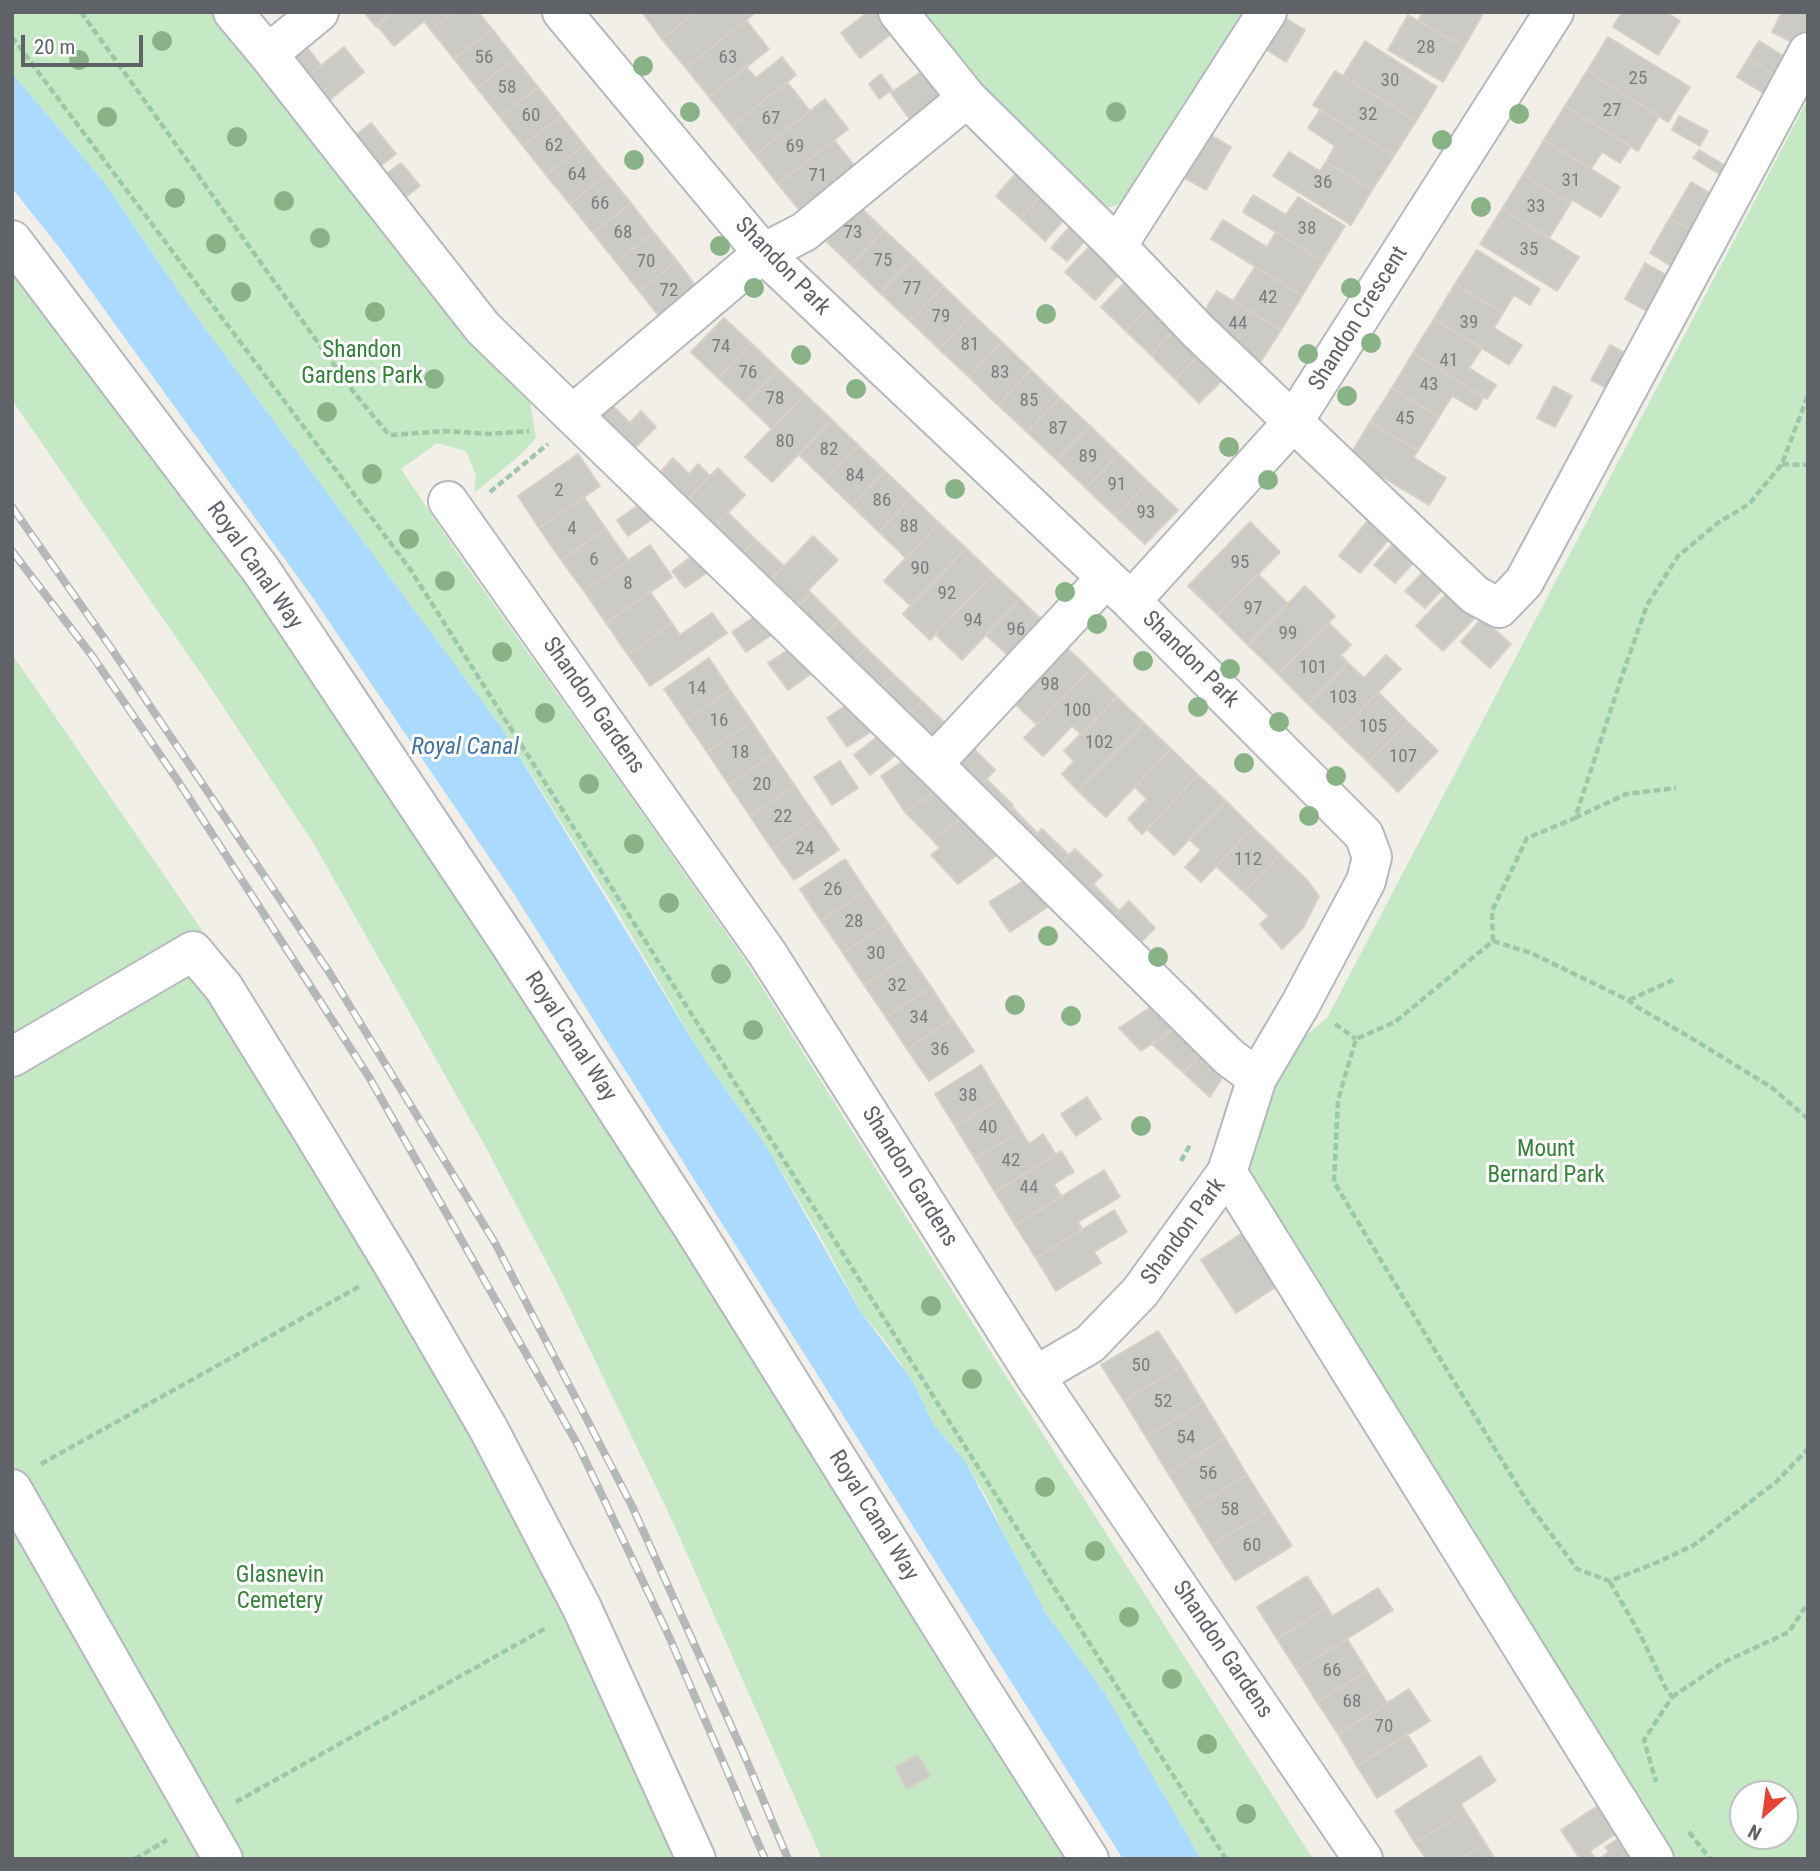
<!DOCTYPE html>
<html>
<head>
<meta charset="utf-8">
<style>
	body { margin:0 }
	#map { position:relative; width:1820px; height:1871px; overflow:hidden; background:#f1efe8; font-family:"Roboto Condensed",sans-serif }
	canvas { display:block }
	.frame { position:absolute; inset:0; border:14px solid #5f6368; pointer-events:none }
	.north { position:absolute; left:1729px; top:1780px; width:70px; height:70px; box-sizing:border-box; background:#fff; border:2px solid #bfc1c3; border-radius:50%; rotate:208deg; font-size:19px; font-weight:700; line-height:28px; text-align:center; color:#5f6368 }
	.north::after { content:''; display:block; margin:auto; width:24px; height:32px; background:#ea4335; clip-path:polygon(50% 0,100% 100%,50% 72%,0 100%) }
	.scale { position:absolute; left:21px; top:35px; width:122px; height:32px; box-sizing:border-box; border:4px solid #5f6368; border-top:0; padding-left:9px; font-size:21px; line-height:24px; white-space:nowrap; color:#5f6368; -webkit-text-stroke:5px #fff; paint-order:stroke }
</style>
</head>
<body>
<div id="map">
<canvas width="1820" height="1871"></canvas>
<div class="frame"></div>
<div class="north">N</div>
<div class="scale">20 m</div>
</div>
<script>
const c = document.querySelector('canvas').getContext('2d');
c.lineJoin = 'round';
function fillPath(path, color) {
  c.fillStyle = color;
  c.fill(path, 'evenodd');
}
function poly(rows) {
  const path = new Path2D();
  for (const r of rows) {
    path.moveTo(r[0], r[1]);
    for (let i = 2; i < r.length; i += 2) path.lineTo(r[i], r[i + 1]);
  }
  return path;
}
function trace(path, color, width, dash) {
  c.strokeStyle = color;
  c.lineWidth = width;
  c.lineCap = dash ? 'butt' : 'round';
  c.setLineDash(dash || []);
  c.stroke(path);
}
function drawText(font, color, halo, rows, align = 'center') {
  c.font = font + ' "Roboto Condensed",sans-serif';
  c.lineWidth = 6;
  c.setLineDash([]);
  c.textBaseline = 'middle';
  c.strokeStyle = halo;
  c.fillStyle = color;
  for (const [text, x, y, turn = 0] of rows) {
    c.save();
    c.translate(x, y);
    c.rotate((+turn || 0) * Math.PI / 180);
    c.textAlign = isNaN(turn) ? turn : align;
    if (halo) c.strokeText(text, 0, 0);
    c.fillText(text, 0, 0);
    c.restore();
  }
}
fillPath(poly([
	[12,12,217,12,528,389,536,438,519,456,474,493,476,476,466,451,437,443,401,469,460,557,628,793,745,960,994,1357,1313,1859,1201,1859,1105,1693,1047,1615,1006,1538,988,1500,965,1461,934,1425,912,1380,885,1341,860,1311,824,1243,767,1147,704,1059,617,911,502,728,190,308,105,183,12,73],
	[913,12,1251,12,1127,201,1094,213],
	[1808,99,1808,1859,1672,1859,1246,1175,1260,1099,1296,1044,1327,1018],
	[1743,1794,1785,1794,1785,1836,1743,1836],
	[12,269,260,599,610,1124,1069,1859,822,1859,671,1518,560,1288,484,1144,314,844,204,678,12,400],
	[12,654,206,936,465,1368,711,1859,12,1859]
]), '#c5e8c5');
fillPath(poly([
	[12,73,105,183,190,308,502,728,704,1059,767,1147,860,1311,912,1380,934,1425,965,1461,1047,1615,1105,1693,1201,1859,1123,1859,514,894,313,598,62,251,12,188]
]), '#aadaff');
const building = poly([
	[364,12,393,12,376,27,364,12],
	[393,12,453,12,431,30,424,21,394,46,377,25,393,12],
	[453,12,478,12,492,29,454,59,431,30,453,12],
	[642,12,696,12,662,39,642,12],
	[696,12,756,12,686,68,662,39,696,12],
	[868,12,879,12,894,32,860,58,841,33,868,12],
	[1423,12,1484,12,1464,47,1418,21,1423,12],
	[1622,12,1666,12,1680,21,1658,55,1613,27,1622,12],
	[1782,12,1808,12,1808,26,1798,45,1772,32,1782,12],
	[1280,15,1305,30,1286,62,1262,47,1280,15],
	[1408,15,1464,47,1443,82,1388,50,1408,15],
	[746,20,769,49,709,97,686,68,746,20],
	[492,29,515,58,477,88,454,59,492,29],
	[1608,37,1690,87,1668,122,1587,71,1608,37],
	[301,40,321,65,302,81,282,56,301,40],
	[1365,41,1437,87,1416,121,1343,76,1365,41],
	[1759,41,1790,60,1780,78,1748,59,1759,41],
	[344,47,364,72,322,106,302,81,344,47],
	[782,57,796,75,732,126,709,97,746,67,756,78,782,57],
	[515,58,538,87,500,117,477,88,515,58],
	[1748,59,1780,78,1768,96,1737,77,1748,59],
	[925,69,946,100,913,124,891,93,925,69],
	[1335,71,1416,121,1394,156,1313,105,1335,71],
	[1587,71,1659,116,1638,151,1565,106,1587,71],
	[881,74,892,90,879,99,869,84,881,74],
	[787,82,810,111,755,155,732,126,787,82],
	[538,87,561,116,523,146,500,117,538,87],
	[825,99,848,129,778,184,755,155,825,99],
	[1565,106,1631,146,1620,163,1602,152,1591,169,1544,140,1565,106],
	[1320,110,1394,156,1372,190,1326,162,1335,146,1308,128,1320,110],
	[561,116,584,145,546,175,523,146,561,116],
	[1679,116,1708,131,1700,146,1672,130,1679,116],
	[371,123,396,154,375,170,350,140,371,123],
	[1201,129,1231,147,1206,190,1176,173,1201,129],
	[834,140,857,169,802,213,778,184,834,140],
	[1544,140,1620,187,1601,217,1572,200,1570,204,1523,175,1544,140],
	[584,145,607,174,570,204,546,175,584,145],
	[1699,150,1734,171,1729,180,1693,158,1699,150],
	[1289,152,1320,171,1326,162,1372,190,1351,225,1273,176,1289,152],
	[401,163,420,186,400,201,381,178,401,163],
	[1018,171,1043,194,1020,218,996,196,1018,171],
	[607,174,631,203,593,233,570,204,607,174],
	[1523,175,1570,204,1549,238,1502,209,1523,175],
	[1691,182,1717,197,1697,233,1670,218,1691,182],
	[1043,194,1067,216,1045,241,1020,218,1043,194],
	[1253,195,1286,215,1298,197,1345,226,1323,261,1243,212,1253,195],
	[855,202,884,230,851,265,822,237,855,202],
	[631,203,654,233,616,262,593,233,631,203],
	[1502,209,1579,257,1557,291,1480,244,1502,209],
	[1670,218,1697,233,1676,269,1650,253,1670,218],
	[1223,220,1267,247,1276,232,1323,261,1302,296,1211,239,1223,220],
	[1073,223,1088,237,1067,261,1051,248,1073,223],
	[884,230,914,258,880,293,851,265,884,230],
	[654,233,677,261,639,291,616,262,654,233],
	[1096,240,1125,268,1095,300,1065,272,1096,240],
	[1477,250,1540,289,1530,305,1514,295,1503,313,1455,284,1477,250],
	[914,258,943,286,910,321,880,293,914,258],
	[677,261,700,291,662,320,639,291,677,261],
	[1645,263,1670,277,1650,313,1625,299,1645,263],
	[1255,267,1302,296,1281,330,1233,301,1255,267],
	[1131,276,1156,300,1126,331,1101,307,1131,276],
	[1455,284,1503,313,1494,328,1522,345,1509,365,1434,319,1455,284],
	[943,286,972,314,939,349,910,321,943,286],
	[1217,291,1281,330,1259,364,1200,318,1217,291],
	[1156,300,1180,324,1151,355,1126,331,1156,300],
	[972,314,1002,342,969,377,939,349,972,314],
	[724,318,751,343,718,378,691,352,724,318],
	[1434,319,1482,348,1469,368,1496,385,1487,399,1413,353,1434,319],
	[1180,324,1205,349,1175,379,1151,355,1180,324],
	[1002,342,1031,370,998,405,969,377,1002,342],
	[751,343,778,369,745,403,718,378,751,343],
	[1610,345,1627,354,1608,389,1591,380,1610,345],
	[1205,349,1230,373,1199,403,1175,379,1205,349],
	[1413,353,1484,397,1476,410,1452,396,1439,417,1392,388,1413,353],
	[778,369,805,394,772,429,745,403,778,369],
	[1031,370,1060,398,1027,432,998,405,1031,370],
	[1554,386,1572,396,1555,427,1537,418,1554,386],
	[1392,388,1439,417,1418,451,1370,422,1392,388],
	[805,394,832,420,772,482,745,457,805,394],
	[1060,398,1090,426,1057,460,1027,432,1060,398],
	[607,400,630,423,641,411,656,427,629,454,591,416,607,400],
	[832,420,859,446,825,480,799,455,832,420],
	[1370,422,1418,451,1413,457,1446,478,1429,505,1349,457,1370,422],
	[1090,426,1119,454,1086,488,1057,460,1090,426],
	[859,446,885,471,852,506,825,480,859,446],
	[578,454,600,486,539,528,518,496,578,454],
	[1119,454,1148,482,1115,516,1086,488,1119,454],
	[673,458,689,474,698,464,710,476,680,507,653,480,673,458],
	[718,468,745,495,708,533,680,507,718,468],
	[885,471,912,497,879,532,852,506,885,471],
	[1148,482,1178,510,1145,544,1115,516,1148,482],
	[584,497,606,529,561,560,539,528,584,497],
	[912,497,939,523,906,558,879,532,912,497],
	[643,502,654,518,628,536,617,520,643,502],
	[728,513,756,540,736,560,708,533,728,513],
	[1373,514,1395,532,1360,573,1339,556,1373,514],
	[1250,522,1280,552,1218,615,1188,586,1250,522],
	[939,523,966,548,911,606,884,581,939,523],
	[606,529,628,560,584,591,561,560,606,529],
	[813,536,838,560,808,590,811,593,797,608,771,580,813,536],
	[1399,537,1420,555,1395,583,1374,565,1399,537],
	[756,540,784,566,763,587,736,560,756,540],
	[650,545,672,577,606,623,584,591,650,545],
	[966,548,993,574,930,640,903,614,966,548],
	[692,556,709,571,685,588,672,571,692,556],
	[1430,565,1449,582,1425,608,1405,591,1430,565],
	[993,574,1020,599,962,660,935,634,993,574],
	[1258,574,1288,604,1248,645,1218,615,1258,574],
	[1305,586,1335,616,1278,674,1248,645,1305,586],
	[1454,586,1481,611,1443,651,1416,626,1454,586],
	[650,592,672,623,628,655,606,623,650,592],
	[811,593,839,621,819,641,791,614,811,593],
	[1020,599,1047,625,1013,660,986,635,1020,599],
	[712,613,727,633,650,686,628,655,672,623,680,635,712,613],
	[757,615,776,632,746,652,732,632,757,615],
	[1482,618,1511,644,1490,668,1461,642,1482,618],
	[839,621,866,648,846,668,819,641,839,621],
	[1328,622,1351,645,1341,655,1348,663,1308,704,1278,674,1328,622],
	[1063,644,1090,670,1037,725,1010,699,1063,644],
	[791,648,815,671,788,690,768,663,791,648],
	[866,648,894,675,874,695,846,668,866,648],
	[1386,655,1401,669,1338,733,1308,704,1348,663,1364,678,1386,655],
	[709,658,730,690,686,721,664,689,709,658],
	[1090,670,1117,697,1081,734,1072,726,1043,756,1024,738,1090,670],
	[894,675,922,701,901,722,874,695,894,675],
	[730,690,752,722,707,752,686,721,730,690],
	[1378,692,1408,722,1368,762,1338,733,1378,692],
	[1117,697,1144,723,1078,791,1062,774,1074,761,1064,751,1117,697],
	[853,701,878,727,847,747,827,718,853,701],
	[922,701,950,728,929,749,901,722,922,701],
	[752,722,773,754,729,785,707,752,752,722],
	[1408,722,1438,751,1398,792,1368,762,1408,722],
	[1144,723,1171,749,1106,817,1078,791,1144,723],
	[881,734,902,750,870,775,854,755,881,734],
	[969,744,995,770,975,791,949,764,969,744],
	[1171,749,1198,775,1142,834,1128,819,1147,799,1135,787,1171,749],
	[773,754,795,786,750,816,729,785,773,754],
	[906,759,939,790,905,812,881,776,906,759],
	[840,761,858,788,832,805,814,777,840,761],
	[1198,775,1226,801,1174,855,1147,829,1198,775],
	[986,779,1013,805,1002,817,975,791,986,779],
	[795,786,817,818,772,849,750,816,795,786],
	[939,790,964,817,932,839,905,812,939,790],
	[1226,801,1253,828,1201,882,1185,867,1201,850,1189,839,1226,801],
	[1012,807,1038,834,1028,843,1002,817,1012,807],
	[964,817,1001,852,958,884,931,855,940,848,932,839,964,817],
	[817,818,839,850,794,880,772,849,817,818],
	[1253,828,1280,854,1244,892,1216,866,1253,828],
	[1042,829,1069,855,1055,869,1028,843,1042,829],
	[1075,849,1102,875,1082,896,1055,869,1075,849],
	[1280,854,1307,880,1319,896,1303,928,1282,949,1260,924,1269,916,1244,892,1280,854],
	[845,859,866,891,821,921,800,889,845,859],
	[1028,878,1055,902,1010,932,989,902,1028,878],
	[1093,884,1119,911,1109,921,1082,896,1093,884],
	[866,891,888,923,843,953,821,921,866,891],
	[1129,901,1155,928,1135,948,1109,921,1129,901],
	[888,923,909,955,864,985,843,953,888,923],
	[909,955,931,987,886,1017,864,985,909,955],
	[931,987,952,1019,907,1049,886,1017,931,987],
	[1160,1001,1181,1024,1141,1051,1119,1028,1160,1001],
	[952,1019,974,1051,929,1081,907,1049,952,1019],
	[1181,1024,1207,1048,1184,1073,1152,1044,1181,1024],
	[1207,1048,1228,1069,1210,1097,1184,1073,1207,1048],
	[981,1065,1001,1098,955,1126,935,1094,981,1065],
	[1087,1097,1101,1119,1076,1136,1061,1114,1087,1097],
	[1001,1098,1021,1131,975,1159,955,1126,1001,1098],
	[1021,1131,1029,1144,1043,1134,1056,1155,995,1192,975,1159,1021,1131],
	[1061,1151,1074,1172,1054,1184,1062,1197,1015,1225,995,1192,1061,1151],
	[1104,1170,1120,1197,1078,1222,1082,1229,1036,1258,1015,1225,1104,1170],
	[1114,1210,1127,1232,1094,1252,1101,1263,1056,1291,1036,1258,1114,1210],
	[1253,1226,1288,1279,1236,1313,1201,1260,1253,1226],
	[1158,1331,1181,1366,1124,1401,1101,1365,1158,1331],
	[1181,1366,1203,1402,1146,1437,1124,1401,1181,1366],
	[1203,1402,1225,1438,1168,1473,1146,1437,1203,1402],
	[1225,1438,1247,1475,1190,1509,1168,1473,1225,1438],
	[1247,1475,1269,1510,1212,1545,1190,1509,1247,1475],
	[1269,1510,1292,1546,1235,1581,1212,1545,1269,1510],
	[1307,1576,1327,1607,1277,1639,1257,1607,1307,1576],
	[1378,1588,1393,1610,1297,1670,1277,1639,1327,1607,1332,1616,1378,1588],
	[1347,1639,1367,1671,1317,1702,1297,1670,1347,1639],
	[1367,1671,1387,1703,1338,1734,1317,1702,1367,1671],
	[1409,1689,1430,1721,1357,1766,1338,1734,1409,1689],
	[1407,1734,1427,1766,1377,1798,1357,1766,1407,1734],
	[918,1755,930,1776,906,1789,895,1767,918,1755],
	[1480,1756,1496,1781,1461,1804,1465,1811,1415,1843,1395,1811,1480,1756],
	[1599,1805,1618,1832,1590,1851,1594,1857,1592,1859,1580,1859,1561,1830,1599,1805],
	[1465,1811,1485,1843,1461,1859,1426,1859,1415,1843,1465,1811],
	[1621,1837,1635,1859,1599,1859,1609,1852,1605,1847,1621,1837],
	[1485,1843,1495,1859,1461,1859,1485,1843]
]);
fillPath(building, '#cccac5');
trace(building, '#d6d1c6', 2);
const minor = poly([
	[233,12,268,54,483,328,933,764,1229,1057,1257,1078],
	[562,12,763,253,1131,601,1364,835,1372,857,1366,881,1300,1005,1257,1078,1227,1172,1140,1292,1090,1344,1035,1376],
	[898,12,967,98,1117,246,1198,331,1475,595,1499,608,1524,582,1808,52],
	[268,54,319,12],
	[12,240,261,570,510,944,694,1229,975,1680,1089,1859],
	[1117,246,1267,12],
	[573,414,763,253,804,232,967,98],
	[448,501,767,953,1035,1376,1363,1859],
	[1131,601,1293,422,1554,12],
	[933,764,1106,578],
	[12,1057,193,951,224,988,311,1129,394,1266,488,1428,582,1608,696,1859],
	[1227,1172,1654,1859],
	[12,1489,223,1859]
]);
trace(minor, '#b5b8bc', 42);
trace(poly([
	[81,12,352,390,389,435,446,431,489,434,529,431],
	[12,37,410,569,1226,1859],
	[1782,464,1808,465],
	[490,492,548,444],
	[1575,818,1626,794,1676,788],
	[1493,941,1492,911,1527,838,1575,818,1625,667,1647,605,1678,556,1719,522,1749,504,1782,464,1808,395],
	[1629,1000,1673,980],
	[1335,1024,1356,1039],
	[1808,1119,1771,1087,1688,1036,1637,1007,1628,1000,1531,953,1493,941,1395,1022,1356,1039,1338,1100,1334,1182,1433,1347,1528,1503,1577,1569,1610,1581,1658,1562,1694,1545,1776,1482,1808,1449],
	[1181,1161,1190,1145],
	[41,1464,360,1286],
	[1610,1582,1641,1636,1665,1687,1672,1697,1644,1740,1656,1782],
	[1672,1697,1724,1662,1789,1632,1808,1603],
	[236,1802,546,1628],
	[1689,1832,1710,1859],
	[135,1859,167,1840]
]), '#9cc7a9', 4.5, [7, 3.5]);
trace(minor, '#fff', 38);
const rail = poly([
	[12,507,109,645,329,972,495,1243,632,1506,746,1759,788,1859],
	[12,551,93,657,178,781,369,1077,579,1447,667,1632,765,1859]
]);
trace(rail, '#b6b7b8', 8);
trace(rail, '#fff', 5, [16]);
c.fillStyle = '#89b387';
for (const [x, y] of [
	[162,41],
	[79,60],
	[643,66],
	[690,112],
	[1116,112],
	[1519,114],
	[107,117],
	[237,137],
	[1442,140],
	[634,160],
	[175,198],
	[284,201],
	[1481,207],
	[320,238],
	[216,244],
	[720,246],
	[754,288],
	[1351,288],
	[241,292],
	[375,312],
	[1046,314],
	[1371,343],
	[1308,354],
	[801,355],
	[434,379],
	[856,389],
	[1347,396],
	[327,412],
	[1229,447],
	[372,474],
	[1268,480],
	[955,489],
	[409,539],
	[445,581],
	[1065,592],
	[1097,624],
	[502,652],
	[1143,661],
	[1230,669],
	[1198,707],
	[545,713],
	[1279,722],
	[1244,763],
	[1336,776],
	[589,784],
	[1309,816],
	[634,844],
	[669,903],
	[1048,936],
	[1158,957],
	[721,974],
	[1015,1005],
	[1071,1016],
	[753,1030],
	[1141,1126],
	[931,1306],
	[972,1379],
	[1045,1487],
	[1095,1551],
	[1129,1617],
	[1172,1679],
	[1207,1744],
	[1246,1814]
]) {
  c.beginPath();
  c.arc(x, y, 10, 0, 2 * Math.PI);
  c.fill();
}
drawText('19px', '#7a7d7f', null, [
	["28",1426,48],
	["56",484,58],
	["63",728,58],
	["25",1638,79],
	["30",1390,81],
	["58",507,88],
	["27",1612,111],
	["32",1368,115],
	["60",531,116],
	["67",771,119],
	["62",554,146],
	["69",795,147],
	["64",577,175],
	["71",818,176],
	["31",1571,181],
	["36",1323,183],
	["66",600,204],
	["33",1536,207],
	["38",1307,229],
	["68",623,233],
	["73",853,233],
	["35",1529,250],
	["75",883,261],
	["70",646,262],
	["77",912,289],
	["72",669,291],
	["42",1268,298],
	["79",941,317],
	["39",1469,323],
	["44",1238,324],
	["81",970,345],
	["74",721,347],
	["41",1449,361],
	["76",748,373],
	["83",1000,373],
	["43",1429,385],
	["78",775,399],
	["85",1029,401],
	["45",1405,419],
	["87",1058,429],
	["80",785,442],
	["82",829,450],
	["89",1088,457],
	["84",855,476],
	["91",1117,485],
	["2",559,491],
	["86",882,501],
	["93",1146,513],
	["88",909,527],
	["4",572,529],
	["6",594,560],
	["95",1240,563],
	["90",920,569],
	["8",628,584],
	["92",947,594],
	["97",1253,609],
	["94",973,621],
	["96",1016,630],
	["99",1288,634],
	["101",1313,668],
	["98",1050,685],
	["14",697,689],
	["103",1343,698],
	["100",1077,711],
	["16",719,721],
	["105",1373,727],
	["102",1099,743],
	["18",740,753],
	["107",1403,757],
	["20",762,785],
	["22",783,817],
	["24",805,849],
	["112",1248,860],
	["26",833,890],
	["28",854,922],
	["30",876,954],
	["32",897,986],
	["34",919,1018],
	["36",940,1050],
	["38",968,1096],
	["40",988,1128],
	["42",1011,1161],
	["44",1029,1188],
	["50",1141,1366],
	["52",1163,1402],
	["54",1186,1438],
	["56",1208,1474],
	["58",1230,1510],
	["60",1252,1546],
	["66",1332,1671],
	["68",1352,1702],
	["70",1384,1727]
]);
drawText('23px', '#5f6368', '#fff', [
	["Shandon Park",782,267,46],
	["Shandon Crescent",1359,319,-58],
	["Royal Canal Way",254,566,55],
	["Shandon Park",1190,660,45],
	["Shandon Gardens",593,706,55],
	["Royal Canal Way",570,1037,57],
	["Shandon Gardens",909,1177,58],
	["Shandon Park",1184,1232,-54],
	["Royal Canal Way",873,1516,58],
	["Shandon Gardens",1222,1650,56]
]);
drawText('23px', '#348238', '#fff', [
	["Shandon",362,351],
	["Gardens Park",362,377],
	["Mount",1546,1150],
	["Bernard Park",1546,1176],
	["Glasnevin",280,1576],
	["Cemetery",280,1602]
]);
drawText('italic 24px', '#4174aa', '#fff', [
	["Royal Canal",465,748]
]);
</script>
</body>
</html>
